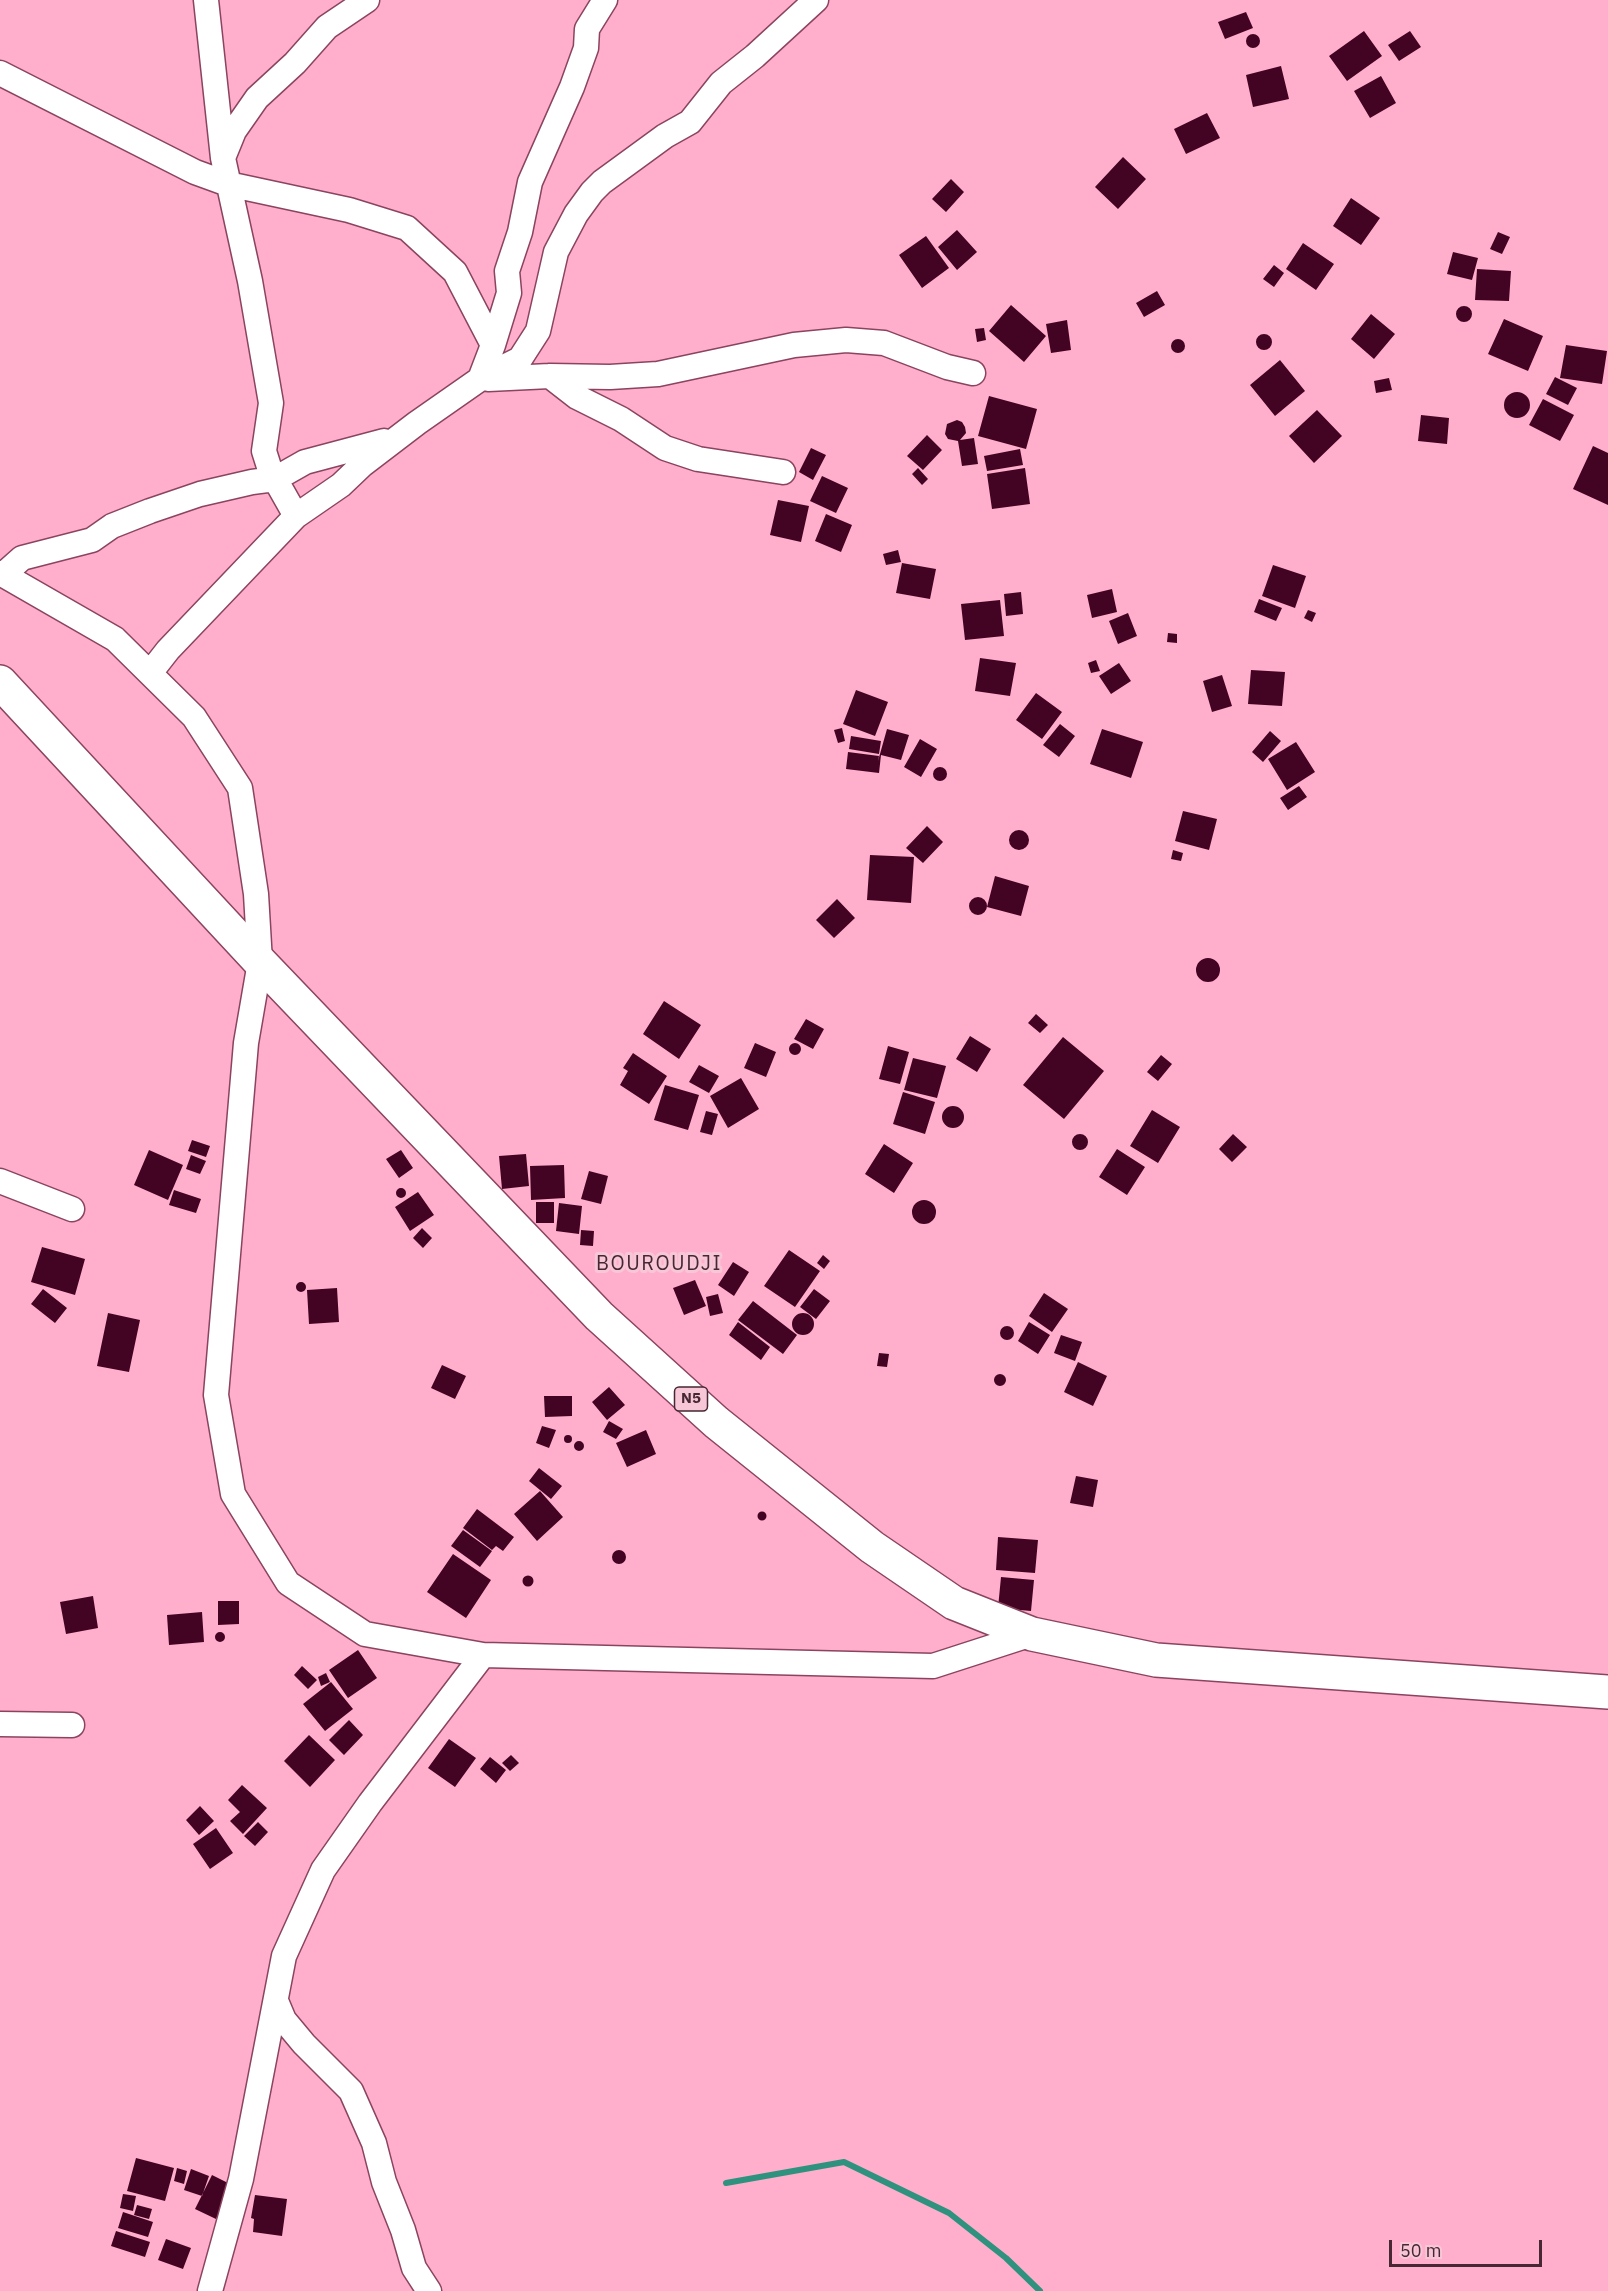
<!DOCTYPE html>
<html>
<head>
<meta charset="utf-8">
<style>
	body { margin:0 }
	#map { position:relative; width:1608px; height:2291px; overflow:hidden; background:#ffaecb; font-family:"IBM Plex Sans",sans-serif }
	canvas { display:block }
	.scale { position:absolute; left:1389px; top:2240px; width:153px; height:27px; box-sizing:border-box; border:3px solid #462733; border-top:0; padding-left:8px; font-size:18px; line-height:21px; white-space:nowrap; color:#462733; -webkit-text-stroke:4px #f8c7d7; paint-order:stroke }
</style>
</head>
<body>
<div id="map">
<canvas width="1608" height="2291"></canvas>
<div class="scale">50 m</div>
</div>
<script>
const c = document.querySelector('canvas').getContext('2d');
c.lineJoin = 'round';
function poly(rows) {
  const path = new Path2D();
  for (const r of rows) {
    if (r.length === 3) {
      path.moveTo(r[0] + r[2], r[1]);
      path.arc(r[0], r[1], r[2], 0, 2 * Math.PI);
      continue;
    }
    path.moveTo(r[0], r[1]);
    for (let i = 2; i < r.length; i += 2) path.lineTo(r[i], r[i + 1]);
  }
  return path;
}
function trace(path, color, width, dash) {
  c.strokeStyle = color;
  c.lineWidth = width;
  c.lineCap = dash ? 'butt' : 'round';
  c.setLineDash(dash || []);
  c.stroke(path);
}
function fillPath(path, color) {
  c.fillStyle = color;
  c.fill(path, 'evenodd');
}
function drawText(font, color, halo, rows, align = 'center') {
  c.font = font + ' "IBM Plex Sans",sans-serif';
  c.lineWidth = 6;
  c.setLineDash([]);
  c.textBaseline = 'middle';
  c.strokeStyle = halo;
  c.fillStyle = color;
  for (const [text, x, y, turn = 0] of rows) {
    c.save();
    c.translate(x, y);
    c.rotate((+turn || 0) * Math.PI / 180);
    c.textAlign = isNaN(turn) ? turn : align;
    if (halo) c.strokeText(text, 0, 0);
    c.fillText(text, 0, 0);
    c.restore();
  }
}
trace(poly([
	[726,2183,844,2162,949,2213,1006,2258,1040,2291]
]), '#2f927e', 6);
fillPath(poly([
	[1246,12,1253,28,1225,39,1218,22],
	[1364,31,1382,56,1347,81,1329,56],
	[1410,31,1421,47,1399,61,1388,45],
	[1253,41,7],
	[1281,66,1289,99,1253,107,1246,75],
	[1381,76,1396,103,1370,118,1354,91],
	[1207,113,1220,138,1186,154,1174,129],
	[1123,157,1146,179,1118,209,1095,187],
	[951,179,964,192,946,212,932,199],
	[1351,198,1380,218,1361,245,1333,226],
	[957,230,977,252,957,270,938,247],
	[1498,232,1510,237,1502,254,1490,249],
	[926,236,949,268,922,288,899,255],
	[1303,243,1334,264,1316,290,1286,269],
	[1453,252,1478,258,1472,280,1447,274],
	[1274,265,1284,273,1274,287,1263,279],
	[1477,269,1511,271,1509,301,1475,300],
	[1157,291,1165,305,1144,317,1136,303],
	[1011,305,1046,336,1024,362,989,331],
	[1464,314,8],
	[1371,314,1395,334,1374,359,1351,339],
	[1504,319,1543,336,1528,371,1488,354],
	[1067,320,1071,350,1051,353,1046,324],
	[984,328,986,340,977,342,975,329],
	[1264,342,8],
	[1178,346,7],
	[1566,345,1607,351,1602,384,1560,378],
	[1280,360,1305,391,1275,416,1250,385],
	[1555,377,1577,388,1568,405,1546,394],
	[1389,378,1392,390,1376,393,1374,381],
	[1517,405,13],
	[989,396,1037,409,1026,449,978,436],
	[1543,399,1574,415,1560,441,1529,425],
	[1317,410,1342,436,1314,463,1289,436],
	[1421,415,1449,418,1447,444,1418,441],
	[957,420,962,422,965,427,966,433,960,440,974,438,978,464,962,466,958,441,948,439,945,434,947,424],
	[927,435,942,450,923,470,907,456],
	[1593,446,1608,453,1608,505,1573,489],
	[811,448,826,455,813,480,799,472],
	[1020,449,1023,465,987,471,984,456],
	[918,468,928,479,922,485,912,474],
	[1025,468,1030,504,992,509,987,474],
	[822,476,848,488,836,513,810,501],
	[778,500,809,506,801,542,770,535],
	[826,514,852,525,841,552,815,541],
	[898,550,901,562,886,565,883,554],
	[902,563,936,569,930,599,896,593],
	[1273,565,1306,576,1295,608,1262,596],
	[1112,589,1117,612,1092,618,1087,595],
	[1021,592,1023,614,1006,616,1004,594],
	[1259,599,1282,608,1276,621,1254,612],
	[1000,600,1004,636,965,640,961,604],
	[1308,610,1316,613,1312,622,1304,618],
	[1128,613,1137,636,1118,644,1109,621],
	[1168,633,1177,634,1177,643,1167,642],
	[980,658,1016,663,1010,696,975,691],
	[1096,660,1100,671,1091,673,1088,663],
	[1119,663,1131,681,1111,694,1099,676],
	[1251,670,1285,672,1282,706,1248,704],
	[1222,675,1232,706,1212,712,1203,681],
	[856,690,888,702,875,736,843,724],
	[1036,693,1062,712,1042,739,1016,720],
	[1060,724,1075,736,1059,757,1043,745],
	[842,728,845,741,838,743,834,730],
	[887,729,909,735,901,760,881,755,879,773,846,769,848,752,879,756,878,761],
	[1102,729,1143,742,1131,778,1090,764],
	[1270,731,1281,741,1263,762,1252,752],
	[851,736,881,741,879,754,849,749],
	[920,739,937,749,921,777,904,767],
	[1296,742,1315,772,1287,790,1268,759],
	[940,774,7],
	[1299,786,1307,797,1288,810,1280,798],
	[1183,811,1217,819,1209,850,1175,841],
	[927,826,943,842,923,863,906,848],
	[1019,840,10],
	[1173,850,1183,853,1181,861,1171,859],
	[870,855,914,857,911,903,867,900],
	[995,876,1029,886,1021,916,987,907],
	[978,906,9],
	[837,899,855,918,834,938,816,920],
	[1208,970,12],
	[664,1001,701,1025,679,1059,643,1034],
	[1036,1014,1048,1025,1040,1033,1028,1023],
	[806,1019,824,1029,813,1049,794,1039],
	[970,1036,991,1049,977,1072,956,1059],
	[1063,1037,1104,1071,1064,1119,1023,1085],
	[795,1049,6],
	[755,1043,776,1052,766,1077,744,1068],
	[888,1046,909,1052,900,1084,879,1079],
	[633,1053,667,1076,649,1104,620,1085,628,1071,623,1068],
	[1161,1055,1172,1064,1158,1081,1147,1072],
	[913,1058,946,1066,937,1098,904,1090],
	[699,1065,719,1076,709,1093,689,1082],
	[741,1078,759,1109,728,1128,710,1096],
	[665,1085,699,1095,688,1130,654,1120],
	[903,1092,935,1102,925,1134,893,1124],
	[953,1117,11],
	[1152,1110,1180,1127,1158,1163,1130,1146],
	[706,1111,718,1114,712,1135,700,1132],
	[1080,1142,8],
	[1233,1134,1247,1147,1232,1162,1219,1149],
	[192,1140,210,1146,206,1157,188,1151],
	[884,1144,913,1163,894,1193,865,1174],
	[1117,1149,1145,1167,1127,1195,1099,1177],
	[149,1150,183,1165,168,1200,134,1185],
	[401,1150,413,1168,399,1178,386,1159],
	[526,1154,529,1186,502,1189,499,1156],
	[191,1155,206,1161,200,1174,186,1169],
	[564,1165,565,1198,531,1200,530,1166],
	[589,1171,608,1176,601,1204,581,1199],
	[401,1193,5],
	[174,1190,201,1199,196,1213,169,1205],
	[418,1192,434,1215,410,1231,395,1207],
	[924,1212,12],
	[536,1202,554,1202,554,1223,536,1223],
	[559,1203,582,1206,579,1234,556,1231],
	[422,1228,432,1238,423,1248,413,1238],
	[581,1230,594,1231,593,1246,580,1245],
	[42,1247,85,1259,75,1295,31,1282],
	[789,1250,820,1271,795,1307,764,1286],
	[823,1255,830,1261,824,1269,817,1263],
	[733,1262,749,1272,734,1296,718,1285],
	[695,1280,706,1306,684,1315,673,1288],
	[301,1287,5],
	[337,1288,339,1322,309,1324,307,1290],
	[43,1289,67,1308,55,1323,31,1304],
	[814,1289,830,1301,816,1319,800,1307],
	[1044,1293,1068,1309,1052,1332,1029,1316],
	[718,1294,723,1313,710,1316,706,1297],
	[753,1301,797,1335,783,1354,738,1320],
	[108,1313,140,1320,129,1372,97,1366],
	[803,1324,11],
	[738,1322,770,1347,761,1360,729,1335],
	[1029,1322,1050,1335,1038,1354,1018,1341],
	[1007,1333,7],
	[1061,1335,1082,1342,1075,1361,1054,1353],
	[879,1353,889,1354,887,1367,877,1366],
	[1078,1362,1107,1376,1093,1406,1064,1392],
	[442,1365,466,1376,455,1399,431,1388],
	[1000,1380,6],
	[609,1387,625,1405,607,1420,592,1402],
	[544,1396,572,1396,572,1416,545,1417],
	[609,1421,623,1429,616,1439,603,1432],
	[542,1426,556,1430,549,1448,536,1443],
	[646,1430,656,1454,627,1467,616,1443],
	[568,1439,4],
	[579,1446,5],
	[539,1468,562,1486,551,1499,529,1481],
	[1076,1476,1098,1480,1093,1507,1070,1503],
	[540,1491,563,1517,537,1541,514,1514],
	[477,1509,514,1537,503,1551,496,1546,492,1550,463,1528],
	[762,1516,4.5],
	[463,1530,492,1551,480,1567,451,1546],
	[998,1537,1038,1540,1035,1573,996,1570],
	[619,1557,7],
	[453,1554,491,1580,466,1618,427,1592],
	[528,1581,5.5],
	[1001,1577,1034,1580,1031,1611,998,1608],
	[93,1596,98,1628,66,1634,60,1602],
	[218,1601,239,1601,239,1624,218,1625],
	[202,1612,204,1642,169,1645,167,1615],
	[220,1637,5],
	[358,1650,377,1678,348,1698,329,1670],
	[302,1666,317,1680,308,1689,294,1675],
	[326,1673,330,1682,321,1686,318,1677],
	[331,1682,353,1709,325,1731,303,1704],
	[349,1720,363,1735,344,1755,329,1740],
	[309,1735,335,1760,310,1787,284,1761],
	[449,1739,476,1758,455,1787,428,1768],
	[511,1755,519,1763,510,1771,502,1763],
	[490,1757,506,1770,496,1783,480,1769],
	[242,1785,267,1808,243,1834,230,1821,240,1812,228,1800],
	[200,1806,214,1821,199,1835,186,1820],
	[258,1822,268,1832,255,1846,244,1836],
	[216,1828,233,1853,210,1869,193,1844],
	[136,2158,174,2168,165,2201,127,2191],
	[177,2168,187,2171,184,2184,174,2181],
	[191,2169,209,2176,202,2196,184,2190],
	[212,2175,232,2185,216,2219,195,2209],
	[123,2194,136,2196,133,2211,120,2208],
	[255,2195,287,2199,282,2236,253,2232,254,2219,251,2218],
	[137,2205,152,2209,149,2219,134,2215],
	[123,2212,153,2222,148,2237,118,2228],
	[116,2231,150,2242,145,2257,111,2246],
	[166,2239,191,2248,183,2269,158,2260]
]), '#430423');
const minor = poly([
	[206,0,223,158,250,281,271,403,264,451,270,470,296,516],
	[0,73,195,172,228,184,349,210,407,228,455,272,493,345],
	[223,158,234,131,257,98,295,63,327,27,367,0],
	[550,376,577,397,621,419,665,448,698,459,783,472],
	[480,379,520,359,538,331,556,252,576,214,592,192,602,182,665,136,690,122,721,83,755,56,816,0],
	[488,379,550,376,610,377,658,374,794,345,846,340,884,343,947,367,973,373],
	[0,573,115,639,194,717,240,788,256,894,260,962,246,1043,216,1395,233,1494,288,1583,365,1634,483,1655,933,1666,1032,1634],
	[3,575,22,558,92,540,112,526,150,511,200,494,252,482,275,479,305,462,384,441],
	[150,673,168,650,296,516,341,485,362,465,417,423,480,379,493,345,509,293,507,271,520,232,530,182,572,87,586,48,587,29,605,0],
	[0,1181,72,1209],
	[0,1724,72,1725],
	[276,2001,284,2020,304,2044,351,2091,374,2143,384,2182,403,2230,414,2268,429,2291],
	[210,2291,241,2179,284,1956,323,1870,370,1803,483,1655]
]);
const highway = poly([
	[0,682,260,962,599,1316,716,1422,872,1547,954,1603,1032,1634,1156,1660,1608,1692]
]);
trace(minor, '#8a4460', 27);
trace(highway, '#8a4460', 36);
trace(minor, '#fff', 24);
trace(highway, '#fff', 33);
for (const [x, y, w] of [
	[691,1399,33]
]) {
  const box = new Path2D();
  box.roundRect(x - w / 2, y - 12, w, 24, 4.5);
  c.fillStyle = '#f8c7d7';
  c.fill(box);
  trace(box, '#462733', 1.5);
}
drawText('bold 15px', '#462733', null, [
	["N5",691,1399]
]);
c.letterSpacing = '1.5px';
drawText('20px', '#462733', '#f8c7d7', [
	["BOUROUDJI",659,1264]
]);
c.letterSpacing = '0px';
</script>
</body>
</html>
